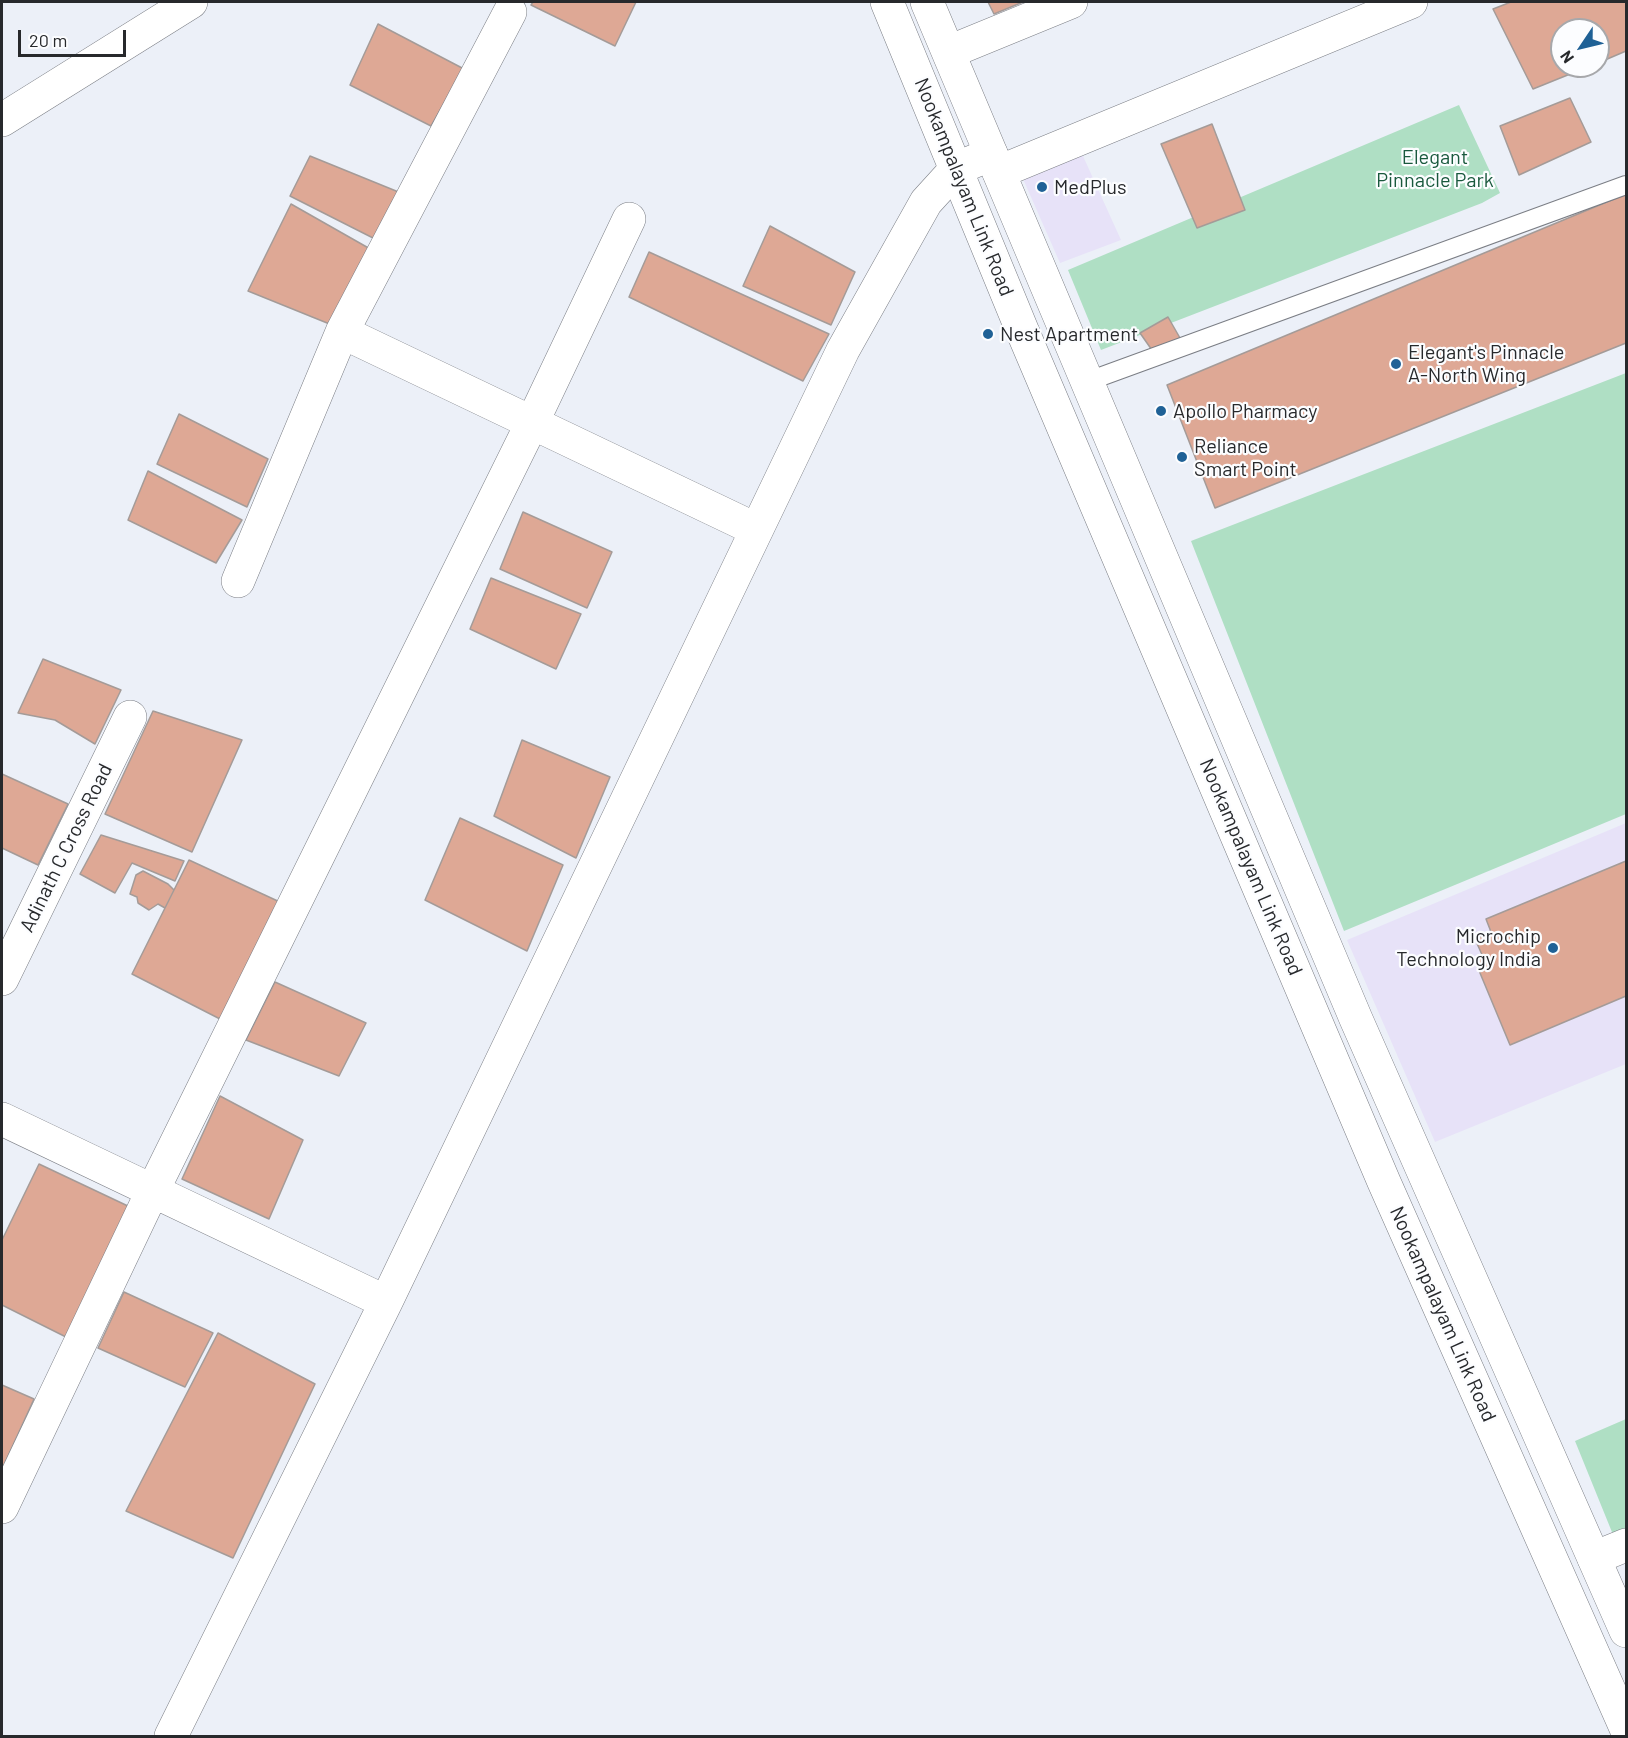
<!DOCTYPE html>
<html>
<head>
<meta charset="utf-8">
<style>
	body { margin:0 }
	#map { position:relative; width:1628px; height:1738px; overflow:hidden; background:#ecf0f8; font-family:Barlow,sans-serif }
	canvas { display:block }
	.frame { position:absolute; inset:0; border:3px solid #27292c; pointer-events:none }
	.north { position:absolute; left:1550px; top:18px; width:60px; height:60px; box-sizing:border-box; background:#fcfdff; border:2px solid #a7a8ab; border-radius:50%; rotate:235deg; font-size:16px; font-weight:700; line-height:24px; text-align:center; color:#27292c }
	.north::after { content:''; display:block; margin:auto; width:21px; height:27px; background:#1f6196; clip-path:polygon(50% 0,100% 100%,50% 72%,0 100%) }
	.scale { position:absolute; left:18px; top:30px; width:108px; height:27px; box-sizing:border-box; border:3px solid #27292c; border-top:0; padding-left:8px; font-size:18px; line-height:21px; white-space:nowrap; color:#27292c; -webkit-text-stroke:4px #fcfdff; paint-order:stroke }
</style>
</head>
<body>
<div id="map">
<canvas width="1628" height="1738"></canvas>
<div class="frame"></div>
<div class="north">N</div>
<div class="scale">20 m</div>
</div>
<script>
const c = document.querySelector('canvas').getContext('2d');
c.lineJoin = 'round';
function fillPath(path, color) {
  c.fillStyle = color;
  c.fill(path, 'evenodd');
}
function poly(rows) {
  const path = new Path2D();
  for (const r of rows) {
    path.moveTo(r[0], r[1]);
    for (let i = 2; i < r.length; i += 2) path.lineTo(r[i], r[i + 1]);
  }
  return path;
}
function trace(path, color, width, dash) {
  c.strokeStyle = color;
  c.lineWidth = width;
  c.lineCap = dash ? 'butt' : 'round';
  c.setLineDash(dash || []);
  c.stroke(path);
}
function drawText(font, color, halo, rows, align = 'center') {
  c.font = font + ' Barlow,sans-serif';
  c.lineWidth = 4.5;
  c.setLineDash([]);
  c.textBaseline = 'middle';
  c.strokeStyle = halo;
  c.fillStyle = color;
  for (const [text, x, y, turn = 0] of rows) {
    c.save();
    c.translate(x, y);
    c.rotate((+turn || 0) * Math.PI / 180);
    c.textAlign = isNaN(turn) ? turn : align;
    if (halo) c.strokeText(text, 0, 0);
    c.fillText(text, 0, 0);
    c.restore();
  }
}
fillPath(poly([
	[1078,145,1121,240,1060,263,1020,172],
	[1626,823,1626,1064,1435,1142,1347,940]
]), '#e7e2f8');
fillPath(poly([
	[1459,105,1500,193,1482,203,1101,350,1068,270],
	[1626,373,1626,814,1344,931,1191,541],
	[1626,1419,1626,1537,1616,1542,1575,1441]
]), '#afdfc4');
const building = poly([
	[533,2,636,2,615,46,531,5,533,2],
	[988,2,1023,2,994,14,988,2],
	[1511,2,1626,2,1626,51,1598,63,1598,30,1562,30,1562,66,1590,66,1533,89,1493,9,1511,2],
	[378,24,464,69,431,126,350,85,378,24],
	[1570,98,1591,142,1519,175,1500,126,1570,98],
	[1212,124,1245,210,1197,228,1161,144,1212,124],
	[310,156,401,193,377,240,290,196,310,156],
	[1626,194,1626,343,1215,508,1167,385,1626,194],
	[291,204,372,250,337,327,248,291,291,204],
	[770,226,855,272,831,325,743,286,770,226],
	[649,252,829,334,803,381,629,297,649,252],
	[1168,317,1180,338,1154,353,1140,333,1168,317],
	[179,414,268,459,247,507,157,464,179,414],
	[148,471,242,520,216,563,128,520,148,471],
	[523,512,612,552,587,608,500,569,523,512],
	[491,578,581,614,556,669,470,629,491,578],
	[43,659,121,690,95,744,55,720,18,713,43,659],
	[153,711,242,740,192,852,105,814,153,711],
	[522,740,610,777,576,858,494,816,522,740],
	[2,774,68,804,38,865,2,848,2,774],
	[460,818,563,865,527,951,425,900,460,818],
	[101,835,184,861,175,881,132,863,115,893,80,874,101,835],
	[189,860,282,903,222,1020,132,974,189,860],
	[1626,861,1626,996,1510,1045,1475,961,1483,957,1475,939,1491,932,1486,919,1626,861],
	[143,871,168,884,174,890,165,908,158,904,149,910,138,903,137,897,130,894,136,875,143,871],
	[275,982,366,1023,339,1076,246,1040,275,982],
	[220,1096,303,1140,269,1219,182,1179,220,1096],
	[39,1164,130,1207,66,1337,2,1305,2,1240,39,1164],
	[124,1292,213,1333,185,1387,98,1348,124,1292],
	[218,1333,315,1384,233,1558,126,1511,218,1333],
	[2,1385,34,1399,2,1469,2,1385]
]);
fillPath(building, '#dea895');
trace(building, '#a49b98', 1.5);
const lane = poly([
	[1086,382,1626,185]
]);
const street = poly([
	[949,52,1071,2],
	[2,120,191,2],
	[999,172,1411,2],
	[342,332,755,529],
	[238,581,342,332,510,12],
	[2,979,130,717],
	[2,1119,386,1302],
	[2,1507,153,1190,532,423,629,219],
	[1594,1558,1626,1545],
	[171,1736,386,1302,843,350,926,202,956,169,991,154]
]);
const secondary = poly([
	[887,2,1022,330,1384,1182,1626,1728],
	[927,2,1356,1019,1626,1631]
]);
trace(lane, '#7b7e85', 20);
trace(street, '#7b7e85', 34);
trace(secondary, '#7b7e85', 34);
trace(lane, '#fff', 18);
trace(street, '#fff', 33);
trace(secondary, '#fff', 33);
for (const [x, y, r, color] of [
	[1042,187,6,"#1f6196"],
	[988,334,6,"#1f6196"],
	[1396,364,6,"#1f6196"],
	[1161,411,6,"#1f6196"],
	[1182,457,6,"#1f6196"],
	[1553,948,6,"#1f6196"]
]) {
  const dot = new Path2D();
  dot.arc(x, y, r, 0, 2 * Math.PI);
  c.fillStyle = color;
  c.fill(dot);
  trace(dot, '#fcfdff', 2);
}
drawText('20px', '#19593d', '#fcfdff', [
	["Elegant",1435,157],
	["Pinnacle Park",1435,180]
]);
drawText('20px', '#27292c', '#fcfdff', [
	["Nookampalayam Link Road",964,187,68],
	["Adinath C Cross Road",66,848,-64],
	["Nookampalayam Link Road",1251,867,67],
	["Nookampalayam Link Road",1443,1314,66]
]);
drawText('20px', '#27292c', '#fcfdff', [
	["MedPlus",1054,187],
	["Nest Apartment",1000,334],
	["Elegant's Pinnacle",1408,352],
	["A-North Wing",1408,375],
	["Apollo Pharmacy",1173,411],
	["Reliance",1194,446],
	["Smart Point",1194,469],
	["Microchip",1541,936,"right"],
	["Technology India",1541,959,"right"]
], 'left');
</script>
</body>
</html>
